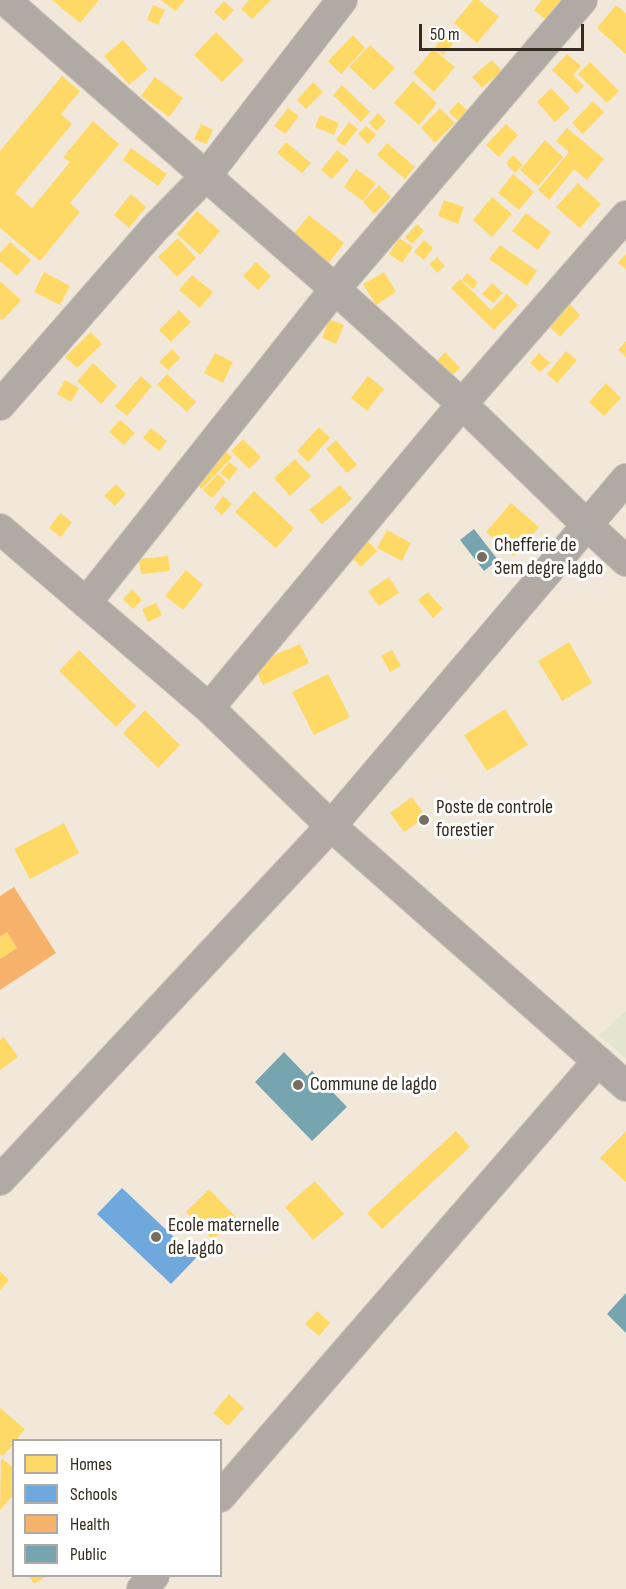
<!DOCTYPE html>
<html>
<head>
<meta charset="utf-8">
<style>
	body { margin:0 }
	#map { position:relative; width:626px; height:1589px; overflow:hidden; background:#f2e8da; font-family:"Sofia Sans Condensed",sans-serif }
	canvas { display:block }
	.legend { position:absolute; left:12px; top:1439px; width:210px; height:138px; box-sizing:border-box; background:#fff; border:2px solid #aeaba6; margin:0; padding:8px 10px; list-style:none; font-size:18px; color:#342c20 }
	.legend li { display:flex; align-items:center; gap:12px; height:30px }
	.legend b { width:30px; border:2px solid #aeaba6 }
	.scale { position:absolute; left:419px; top:24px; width:165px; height:27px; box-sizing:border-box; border:3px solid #342c20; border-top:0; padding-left:8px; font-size:18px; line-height:21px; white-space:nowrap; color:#342c20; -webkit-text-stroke:4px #fff; paint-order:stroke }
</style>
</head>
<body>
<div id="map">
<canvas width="626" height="1589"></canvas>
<ul class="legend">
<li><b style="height:16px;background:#ffd966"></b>Homes</li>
<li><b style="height:16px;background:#6fa8dc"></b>Schools</li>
<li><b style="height:16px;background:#f6b26b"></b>Health</li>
<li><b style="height:16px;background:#76a5af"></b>Public</li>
</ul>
<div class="scale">50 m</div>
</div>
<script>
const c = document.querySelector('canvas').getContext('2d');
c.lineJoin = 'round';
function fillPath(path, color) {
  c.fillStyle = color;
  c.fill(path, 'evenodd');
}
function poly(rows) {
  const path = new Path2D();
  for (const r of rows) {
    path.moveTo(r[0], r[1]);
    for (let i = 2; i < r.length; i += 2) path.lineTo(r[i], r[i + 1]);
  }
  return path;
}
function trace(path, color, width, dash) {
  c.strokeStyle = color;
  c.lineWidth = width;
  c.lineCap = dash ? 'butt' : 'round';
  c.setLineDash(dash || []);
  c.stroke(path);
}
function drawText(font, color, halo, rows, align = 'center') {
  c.font = font + ' "Sofia Sans Condensed",sans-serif';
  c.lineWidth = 6;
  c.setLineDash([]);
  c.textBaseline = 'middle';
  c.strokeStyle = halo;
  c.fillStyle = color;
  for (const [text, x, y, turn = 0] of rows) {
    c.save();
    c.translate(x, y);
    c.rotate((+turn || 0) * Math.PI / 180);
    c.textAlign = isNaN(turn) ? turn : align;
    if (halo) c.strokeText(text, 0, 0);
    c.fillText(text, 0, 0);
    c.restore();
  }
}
fillPath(poly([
	[626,1011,626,1059,599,1035]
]), '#e3e5d1');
fillPath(poly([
	[52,0,99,0,80,23],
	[161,0,185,0,175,11],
	[249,0,271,0,252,19,241,9],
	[473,0,479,0,499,17,477,43,454,23],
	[542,0,563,0,546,20,534,10],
	[224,1,234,10,224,21,214,12],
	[153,5,165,10,158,25,147,20],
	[616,5,626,13,626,54,597,28],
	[216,32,244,60,222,82,194,55],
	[353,35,365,48,341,74,328,61],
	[444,36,453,44,443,55,435,47],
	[123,40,148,69,129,85,104,56],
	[370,45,395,68,374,90,349,67],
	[433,49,455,67,434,92,413,73],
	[567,54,581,66,573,75,584,86,577,94,552,70],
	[492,60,502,71,482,88,472,77],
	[590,62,619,91,607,103,578,74],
	[62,76,80,91,61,114,72,124,15,193,32,208,70,162,63,157,93,121,119,144,70,203,80,212,40,261,0,228,0,151],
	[155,77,183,98,169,117,141,96],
	[413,81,437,103,419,125,394,103],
	[313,82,323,92,306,109,297,100],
	[342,85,370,112,361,122,333,95],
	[551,88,570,108,555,122,537,102],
	[593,101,604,112,583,134,572,123],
	[458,102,468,111,458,121,449,112],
	[288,108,299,116,285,134,274,126],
	[440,108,455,123,435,143,421,128],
	[378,113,386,121,377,131,369,123],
	[320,115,339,123,334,135,315,127],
	[349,122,358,129,344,146,336,140],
	[201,124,213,130,206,144,194,139],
	[506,124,518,135,499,157,486,145],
	[366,126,376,135,368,144,358,134],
	[567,128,604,159,587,180,574,169,549,200,538,190,569,152,556,141],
	[545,140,563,157,538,186,520,170],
	[286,142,311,163,302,173,277,153],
	[387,143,415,167,405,179,377,155],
	[131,148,167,174,158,186,123,160],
	[337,150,349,160,332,179,321,170],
	[513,155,523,165,515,173,506,163],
	[356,169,376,183,363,201,344,187],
	[513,174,534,192,519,210,498,193],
	[578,183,601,204,580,228,556,207],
	[379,185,391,197,374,214,363,202],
	[131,194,146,207,129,228,114,215],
	[492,197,512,214,492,237,473,220],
	[444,200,464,207,458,224,438,216],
	[197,211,220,231,200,255,177,234],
	[526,213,551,232,538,250,512,231],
	[309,215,344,243,328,264,292,236],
	[417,224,424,231,412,244,405,237],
	[178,238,196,258,177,277,158,257],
	[399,238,413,247,402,263,389,254],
	[424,240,433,248,424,260,414,252],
	[10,242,31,260,17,276,0,261,0,253],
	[500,245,537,271,527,286,489,259],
	[626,254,626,269,618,263],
	[437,257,445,266,437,273,429,264],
	[256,262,271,276,258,290,243,276],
	[44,272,70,286,60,305,34,292],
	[384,272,396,292,376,305,363,284],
	[467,273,478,283,473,289,462,280],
	[192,275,213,292,200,308,179,290],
	[460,279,491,310,507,294,518,305,494,330,451,288],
	[0,281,21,300,3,320,0,318],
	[492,283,503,293,493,303,482,294],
	[570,304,580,315,560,337,549,326],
	[179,310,191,322,171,342,159,330],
	[329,319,344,325,336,344,322,338],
	[91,332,102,344,77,368,65,357],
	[626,341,626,357,618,350],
	[172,349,180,358,168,370,159,362],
	[566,351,577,360,557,383,547,374],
	[445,352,460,368,451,377,436,362],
	[215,353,233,362,223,383,204,373],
	[539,353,550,363,540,372,530,363],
	[93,363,117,386,101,404,77,381],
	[167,374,196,402,187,412,157,385],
	[141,376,152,386,127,416,115,406],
	[368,376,384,389,367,411,351,398],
	[65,380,79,388,71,402,57,394],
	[606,383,621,398,604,416,589,402],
	[120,420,135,433,124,445,109,432],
	[319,427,330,438,308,462,297,451],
	[151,428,167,441,159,451,143,438],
	[243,439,261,457,249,469,231,451],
	[336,440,357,465,347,473,326,449],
	[220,446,232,457,202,489,190,478],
	[295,459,311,476,290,496,274,478],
	[229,462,238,469,229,480,220,473],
	[218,474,226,482,212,498,203,490],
	[116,484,126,494,115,506,104,496],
	[340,485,352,499,322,524,309,510],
	[254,491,294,528,276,548,235,512],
	[223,496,232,504,222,515,214,508],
	[511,503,539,527,514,556,486,532],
	[60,513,72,522,61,537,49,528],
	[387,530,411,543,402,561,377,548],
	[364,537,377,551,361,567,347,553],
	[168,556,170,571,141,574,139,559],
	[186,570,203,585,183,610,165,596],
	[389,577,399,593,379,606,368,591],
	[132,589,142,600,133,609,123,599],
	[428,592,443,609,433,618,418,600],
	[156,603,162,615,148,622,142,609],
	[569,642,592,683,562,701,538,661],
	[300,644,309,663,263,685,253,664],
	[79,650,136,706,116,727,59,671],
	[392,650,401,666,390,672,381,656],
	[328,674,350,717,314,735,292,692],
	[505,709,528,745,487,771,464,735],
	[145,710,180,745,158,768,123,733],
	[412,797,426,817,404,832,390,813],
	[64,823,79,853,30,879,14,849],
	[7,932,17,948,0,959,0,937],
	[4,1037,18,1057,0,1070,0,1040],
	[456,1131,470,1147,382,1229,367,1213],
	[626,1131,626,1182,600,1158],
	[315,1181,344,1214,313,1240,285,1207],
	[209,1189,236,1217,213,1240,186,1212],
	[0,1271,9,1280,0,1290],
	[317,1311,330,1323,319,1336,305,1324],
	[229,1394,244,1408,228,1426,213,1413],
	[0,1408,25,1429,16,1440,14,1440,14,1444,3,1456,0,1454],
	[1,1458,14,1468,14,1494,0,1510],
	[29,1576,47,1576,34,1584]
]), '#ffd966');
fillPath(poly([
	[122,1188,196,1258,171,1284,97,1214]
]), '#6fa8dc');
fillPath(poly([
	[14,887,56,953,0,990,0,959,17,948,7,932,0,937,0,896]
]), '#f6b26b');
fillPath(poly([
	[474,529,498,560,484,571,460,540],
	[284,1052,307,1076,312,1071,347,1107,312,1141,255,1082],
	[626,1293,626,1333,607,1314]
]), '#76a5af');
const minor = poly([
	[5,0,335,289,462,404,587,525,626,479],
	[0,405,154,229,206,176,342,0],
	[0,529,209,708,331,826,587,525,626,561],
	[86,603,335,289,582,0],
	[209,708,462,404,626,216],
	[0,1180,331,826,626,1086],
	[220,1497,598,1061],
	[142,1589,154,1576]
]);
trace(minor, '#cec5ba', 32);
trace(minor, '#b1a9a4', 30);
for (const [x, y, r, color] of [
	[482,557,6,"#766e61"],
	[424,820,6,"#766e61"],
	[298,1085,6,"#766e61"],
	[156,1237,6,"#766e61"]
]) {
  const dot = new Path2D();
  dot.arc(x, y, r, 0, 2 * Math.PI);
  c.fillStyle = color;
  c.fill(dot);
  trace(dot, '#fff', 2);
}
drawText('20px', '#342c20', '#fff', [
	["Chefferie de",494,546],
	["3em degre lagdo",494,569],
	["Poste de controle",436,808],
	["forestier",436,831],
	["Commune de lagdo",310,1085],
	["Ecole maternelle",168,1226],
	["de lagdo",168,1249]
], 'left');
</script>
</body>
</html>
